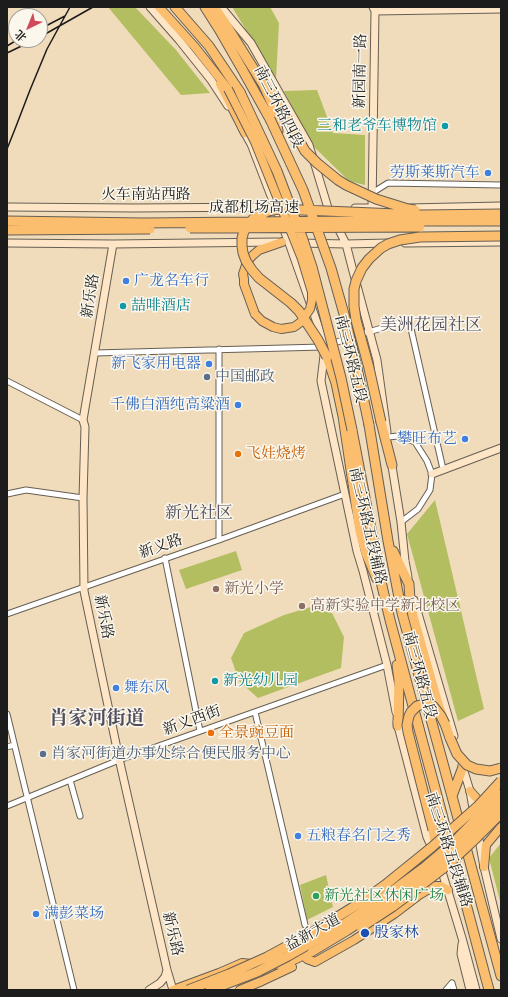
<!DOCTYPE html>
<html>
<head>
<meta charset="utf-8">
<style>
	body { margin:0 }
	#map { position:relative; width:508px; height:997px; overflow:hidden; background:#f0dcbb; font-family:"Gentium Book Plus","Noto Serif SC",serif }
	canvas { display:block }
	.frame { position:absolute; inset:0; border:8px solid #1c1c1c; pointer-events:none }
	.north { position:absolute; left:8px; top:8px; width:40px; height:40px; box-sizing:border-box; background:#fbf7ec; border:1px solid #a29f99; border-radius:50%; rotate:223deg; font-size:11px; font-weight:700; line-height:16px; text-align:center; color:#1c1c1c }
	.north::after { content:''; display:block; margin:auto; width:14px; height:18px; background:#d1495b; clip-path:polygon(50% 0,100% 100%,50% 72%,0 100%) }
</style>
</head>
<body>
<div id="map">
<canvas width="508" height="997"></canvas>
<div class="frame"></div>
<div class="north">北</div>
</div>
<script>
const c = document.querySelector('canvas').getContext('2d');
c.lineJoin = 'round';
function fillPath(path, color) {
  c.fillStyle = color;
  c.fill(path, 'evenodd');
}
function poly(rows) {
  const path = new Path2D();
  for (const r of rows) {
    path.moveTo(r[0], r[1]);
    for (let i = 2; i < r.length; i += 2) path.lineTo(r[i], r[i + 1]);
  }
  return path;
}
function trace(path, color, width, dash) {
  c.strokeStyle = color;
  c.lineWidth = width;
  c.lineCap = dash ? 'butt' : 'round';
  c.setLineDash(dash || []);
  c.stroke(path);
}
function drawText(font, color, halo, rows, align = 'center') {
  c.font = font + ' "Gentium Book Plus","Noto Serif SC",serif';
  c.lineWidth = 3;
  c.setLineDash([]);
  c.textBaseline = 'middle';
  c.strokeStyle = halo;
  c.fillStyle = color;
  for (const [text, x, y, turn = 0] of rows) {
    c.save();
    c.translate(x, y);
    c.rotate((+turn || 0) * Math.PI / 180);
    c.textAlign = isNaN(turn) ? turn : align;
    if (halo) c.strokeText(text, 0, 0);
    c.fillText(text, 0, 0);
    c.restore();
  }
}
fillPath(poly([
	[108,7,135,7,176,50,210,93,181,95],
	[232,7,270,7,279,23,276,79],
	[317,90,333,133,365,135,365,185,349,181,312,145,284,91],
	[435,500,484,709,458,721,407,534],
	[236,551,242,570,186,589,179,570],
	[311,607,332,613,344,637,341,668,258,698,239,681,231,658,244,633,284,615],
	[501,843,501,905,489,858],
	[326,875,333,907,307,920,300,885]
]), '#b2be60');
const street = poly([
	[372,193,388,183,501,185],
	[331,344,365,333,409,320,443,469],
	[219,349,219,540],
	[95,353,322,347],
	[7,381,83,420],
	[388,437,398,436,415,442,427,461,432,474,430,490,418,509,401,522],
	[7,494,26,490,83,498],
	[165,558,200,731],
	[7,614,219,540,345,494],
	[255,712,305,925],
	[7,714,74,990],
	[7,747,14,745],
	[70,780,80,816],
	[7,806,119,760,387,665],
	[446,990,452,983,454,990]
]);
const secondary = poly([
	[150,7,179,40,211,80,228,106],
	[221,7,251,43,309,145,328,208,346,244,353,271,377,360,387,432],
	[375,11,501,9],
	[242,128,251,144,289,243,321,334,325,347,321,381,357,551,363,571,387,665,396,712],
	[7,207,134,208,275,207],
	[355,208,399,208],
	[372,208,375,11,373,7],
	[409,208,501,206],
	[7,243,113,244,277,242],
	[299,243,346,244,389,243],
	[405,243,501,242],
	[113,244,83,420,85,427,83,498,84,591,120,763,167,970,173,990],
	[391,460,401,522,405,561,408,577],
	[432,474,501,448],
	[414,600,454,736],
	[397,722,427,837,433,850],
	[462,765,470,791,474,814],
	[478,834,484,867,501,939],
	[440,865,462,938,476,990],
	[462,944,461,954,470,990],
	[149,990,160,983,165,977,167,970]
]);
const primary = poly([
	[159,7,195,47,228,89],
	[220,84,245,133],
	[255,314,244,284,244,279,243,274,247,262,252,256,259,250,282,242],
	[470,791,478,800,487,803],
	[484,867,486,845,501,827],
	[307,959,315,962,354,940,394,914,419,895,434,886,441,886,448,890],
	[270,964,283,965,311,952],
	[173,990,219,973,242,963,252,964],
	[240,990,262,981,292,967]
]);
const highway = poly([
	[175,7,209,46,240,92],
	[205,7,219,29,242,69,270,119],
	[214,7,223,20,263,84,273,106,278,131],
	[273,93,284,113],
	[327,357,336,383,343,416,360,531,366,553,377,579],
	[381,422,392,465],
	[369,425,388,541,402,613,501,976],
	[352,430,382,586,390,620,489,990],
	[393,551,409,584,410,600,413,616,438,704,450,738],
	[397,665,399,680,398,726],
	[452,796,463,767],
	[433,830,438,859]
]);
trace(street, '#665f54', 7);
trace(secondary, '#665f54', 9);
trace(primary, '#665f54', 10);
trace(highway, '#665f54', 11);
trace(street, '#fff', 5);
trace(secondary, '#fde5c5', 7);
trace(primary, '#fbbd6e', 8);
trace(highway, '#fbbd6e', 9);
trace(poly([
	[40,29,65,16],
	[40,37,93,7],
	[7,46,17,40],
	[7,53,34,40],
	[7,149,15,129,30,90,47,49,70,7]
]), '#1c1c1c', 1.5);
const primaryBridge = poly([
	[228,89,255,142,302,259,312,292,312,300,310,309,301,322,294,327,281,329,273,327,262,321,255,314],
	[361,928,393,907,421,886,447,866,478,837,501,814],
	[312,952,347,931,370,916,429,872,466,840,501,805]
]);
const highwayBridge = poly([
	[240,92,277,171,302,237,312,267,341,378,352,430],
	[284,113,305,151,317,163,338,180,346,185,376,199,408,209,415,210],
	[270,119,303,190,331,268,344,314,357,368,369,425],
	[7,221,144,223,354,221,501,221],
	[190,228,420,227],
	[7,230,150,229],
	[327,357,318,340,299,311,291,303,259,278,252,270,246,261,243,253,242,246,242,238,244,231,253,219,268,211,278,209,421,215,501,214],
	[381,422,369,368,356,320,354,306,354,289,356,281,362,268,369,259,381,248,388,244,400,240,420,237,501,236],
	[450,738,457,754,467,765,476,769,490,771,501,768],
	[433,830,408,732,407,725,409,716,411,712,417,706,424,704,429,704,433,706,441,716,445,724],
	[188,990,229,974,267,957,313,932,363,901,385,885,432,847,479,805,501,781],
	[210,990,257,972,288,956,344,924,376,903,426,866,453,843,501,794]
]);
trace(primaryBridge, '#665f54', 10, []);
trace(highwayBridge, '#665f54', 11, []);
trace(primaryBridge, '#fbbd6e', 8);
trace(highwayBridge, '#fbbd6e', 9);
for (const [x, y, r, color] of [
	[445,126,4,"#0f9aa8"],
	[488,173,4,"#3f7fe0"],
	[126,281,4,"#3f7fe0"],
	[123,306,4,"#0f9aa8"],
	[209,364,4,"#3f7fe0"],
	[207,377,4,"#5c6f8a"],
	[238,405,4,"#3f7fe0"],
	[465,439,4,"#3f7fe0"],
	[238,454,4,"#e8710a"],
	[216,589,4,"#8d6e63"],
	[302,606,4,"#8d6e63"],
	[215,681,4,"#0f9aa8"],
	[116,688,4,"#3f7fe0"],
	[211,733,4,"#e8710a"],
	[43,754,4,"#5c6f8a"],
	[298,836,4,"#3f7fe0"],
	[316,896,4,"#2e9e5b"],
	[36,914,4,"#3f7fe0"],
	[365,933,5,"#1a4fb4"]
]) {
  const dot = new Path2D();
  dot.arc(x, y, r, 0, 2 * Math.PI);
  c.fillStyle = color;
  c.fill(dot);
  trace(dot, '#fbf7ec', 1.5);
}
drawText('15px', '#1c1c1c', '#fbf7ec', [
	["新园南一路",361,71,-89],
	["南三环路四段",278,107,63],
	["火车南站西路",146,195],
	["成都机场高速",254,208],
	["新乐路",91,296,-81],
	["南三环路五段",350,359,76],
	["南三环路五段辅路",367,526,77],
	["新义路",161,547,-19],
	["新乐路",103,617,79],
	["南三环路五段",419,675,75],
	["新义西街",192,721,-20],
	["南三环路五段辅路",448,850,72],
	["益新大道",313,933,-29],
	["新乐路",172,934,77]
]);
drawText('15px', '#0d838f', '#fbf7ec', [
	["三和老爷车博物馆",437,126,"right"],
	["喆啡酒店",131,306],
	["新光幼儿园",223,681]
], 'left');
drawText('15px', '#366cbe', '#fbf7ec', [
	["劳斯莱斯汽车",480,173],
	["广龙名车行",134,281,"left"],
	["新飞家用电器",201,364],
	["千佛白酒纯高粱酒",230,405],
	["攀旺布艺",457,439],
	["舞东风",124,688,"left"],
	["五粮春名门之秀",306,836,"left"],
	["满彭菜场",44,914,"left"]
], 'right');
drawText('15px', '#4e5e75', '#fbf7ec', [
	["中国邮政",215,377],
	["肖家河街道办事处综合便民服务中心",51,754]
], 'left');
drawText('15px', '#c56008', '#fbf7ec', [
	["飞娃烧烤",246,454],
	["全景豌豆面",219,733]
], 'left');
drawText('15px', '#785e54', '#fbf7ec', [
	["新光小学",224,589],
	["高新实验中学新北校区",310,606]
], 'left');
drawText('15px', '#27864d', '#fbf7ec', [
	["新光社区休闲广场",324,896]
], 'left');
drawText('15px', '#164399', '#fbf7ec', [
	["殷家林",374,933]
], 'left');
drawText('17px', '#4f4c5d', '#fbf7ec', [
	["美洲花园社区",431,326],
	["新光社区",199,514]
]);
drawText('bold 19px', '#4f4c5d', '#fbf7ec', [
	["肖家河街道",97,719]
]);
</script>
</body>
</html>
